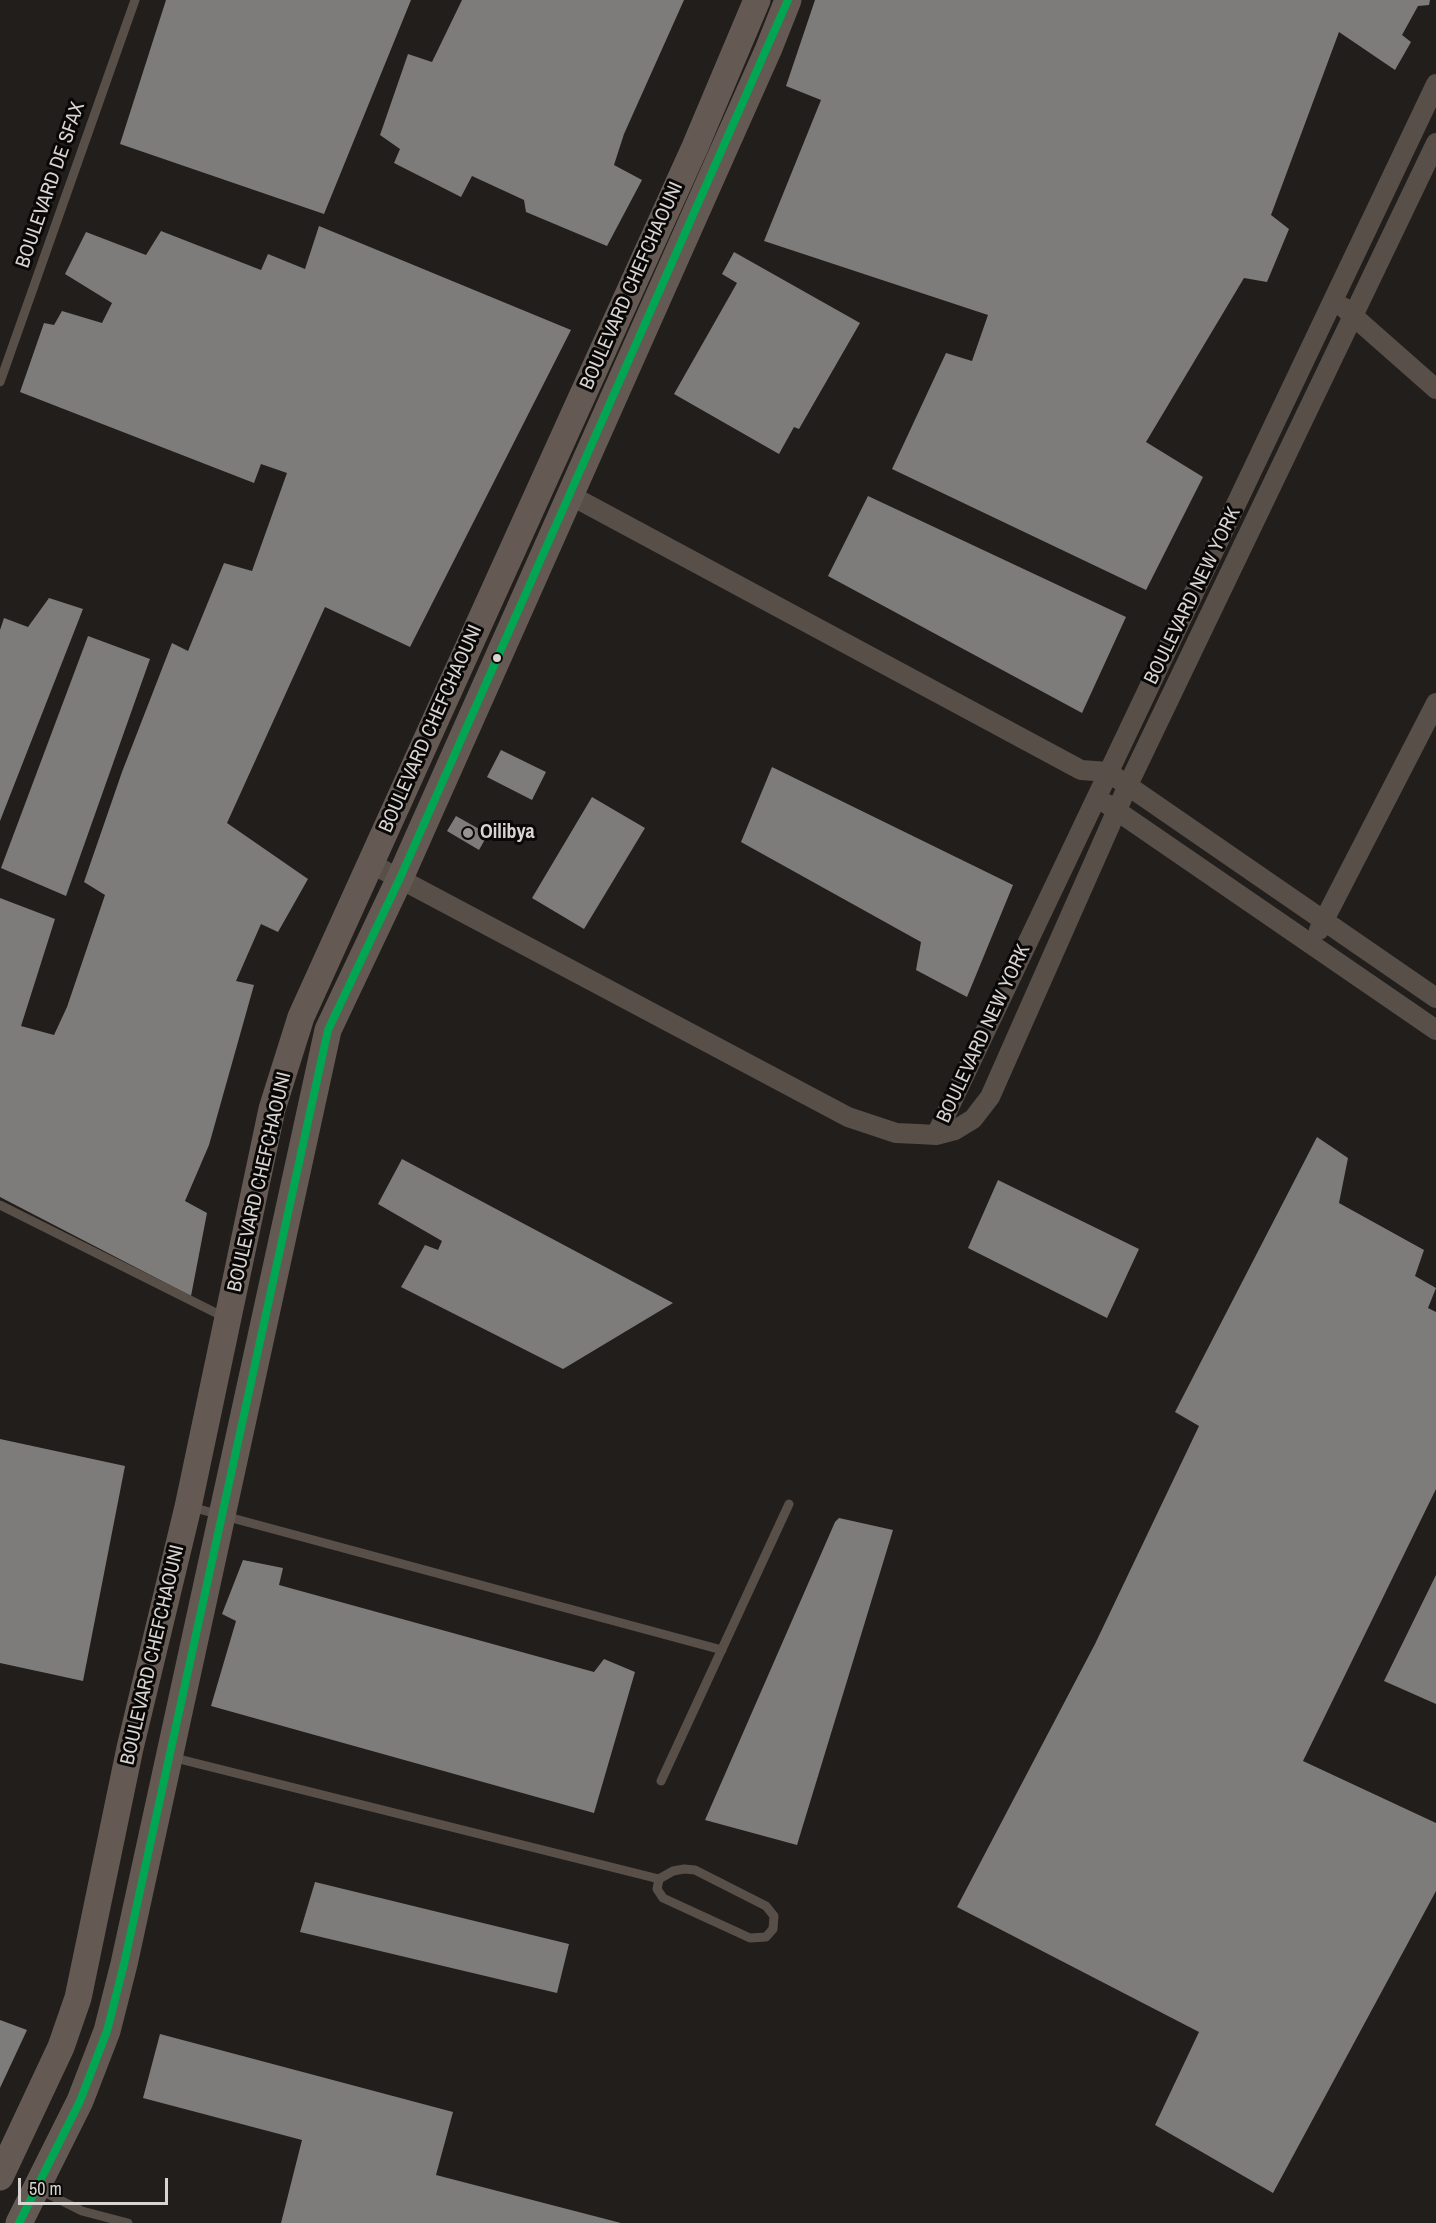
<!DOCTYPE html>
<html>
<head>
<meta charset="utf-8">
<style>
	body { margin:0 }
	#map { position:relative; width:1436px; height:2223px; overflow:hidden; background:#211e1c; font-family:"Archivo Narrow",sans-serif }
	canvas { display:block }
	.scale { position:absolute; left:18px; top:2178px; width:150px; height:27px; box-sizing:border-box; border:3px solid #d7d4d2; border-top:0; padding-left:8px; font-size:18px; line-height:21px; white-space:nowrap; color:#d7d4d2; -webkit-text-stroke:4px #0a0807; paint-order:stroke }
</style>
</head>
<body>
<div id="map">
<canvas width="1436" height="2223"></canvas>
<div class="scale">50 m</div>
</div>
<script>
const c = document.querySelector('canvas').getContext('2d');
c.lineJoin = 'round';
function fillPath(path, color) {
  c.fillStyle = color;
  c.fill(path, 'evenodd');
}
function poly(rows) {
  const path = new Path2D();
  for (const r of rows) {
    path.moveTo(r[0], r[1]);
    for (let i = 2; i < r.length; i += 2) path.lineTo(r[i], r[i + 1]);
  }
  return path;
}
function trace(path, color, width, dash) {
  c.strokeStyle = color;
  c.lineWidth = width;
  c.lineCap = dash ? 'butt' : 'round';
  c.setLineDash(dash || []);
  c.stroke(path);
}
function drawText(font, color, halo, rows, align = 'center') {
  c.font = font + ' "Archivo Narrow",sans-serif';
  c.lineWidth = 6;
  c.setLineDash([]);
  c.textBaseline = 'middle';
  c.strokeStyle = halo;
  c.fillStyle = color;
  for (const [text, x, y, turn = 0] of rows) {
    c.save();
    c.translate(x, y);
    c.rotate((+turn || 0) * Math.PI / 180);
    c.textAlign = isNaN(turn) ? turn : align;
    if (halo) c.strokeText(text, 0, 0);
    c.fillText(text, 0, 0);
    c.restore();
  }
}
fillPath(poly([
	[166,0,411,0,324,214,120,144],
	[462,0,684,0,624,134,614,165,642,180,607,246,526,212,524,200,472,176,461,197,394,163,400,149,380,135,408,54,432,62],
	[815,0,1430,0,1429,5,1418,6,1402,35,1411,42,1395,70,1339,32,1271,215,1289,229,1267,282,1244,278,1146,442,1203,477,1146,590,892,469,946,353,972,361,988,315,764,241,821,100,786,86],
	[319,226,571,330,410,647,325,607,227,823,308,879,278,932,261,924,236,981,254,985,209,1145,185,1201,207,1213,191,1296,0,1197,0,898,55,919,21,1026,54,1035,67,1007,105,895,84,882,122,772,172,643,188,651,224,563,252,571,287,473,261,464,254,483,20,392,44,323,54,325,62,311,102,323,112,303,65,274,86,232,146,255,161,231,261,270,268,254,305,269],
	[734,252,860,323,799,429,794,427,779,454,674,394,737,283,722,274],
	[868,496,1126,617,1082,713,828,576],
	[49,598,83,609,0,821,0,630,4,618,28,627],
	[88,636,150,659,66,896,1,868],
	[501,750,546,772,532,800,487,777],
	[772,767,1013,885,967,997,916,970,921,942,741,842],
	[592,797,645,828,584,929,532,898],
	[456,816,488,834,479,850,447,831],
	[1317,1137,1348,1158,1339,1203,1424,1250,1415,1276,1436,1288,1428,1308,1436,1312,1436,1489,1303,1761,1436,1823,1436,1891,1273,2193,1155,2125,1199,2032,957,1907,1095,1644,1199,1426,1175,1412],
	[402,1159,673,1303,563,1369,401,1287,425,1245,438,1250,442,1241,378,1204],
	[998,1180,1139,1249,1107,1318,968,1248],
	[0,1439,125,1466,83,1681,0,1663],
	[839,1518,893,1530,797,1845,705,1820,835,1522],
	[243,1560,283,1568,279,1585,594,1672,604,1659,635,1672,594,1813,211,1706,236,1621,222,1614],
	[1436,1575,1436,1704,1384,1681],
	[315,1882,569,1944,557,1993,300,1932],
	[0,2020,27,2030,0,2088],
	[160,2034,453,2112,436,2175,621,2223,281,2223,302,2140,143,2098]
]), '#7e7c7a');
trace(poly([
	[0,382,135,0],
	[0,1205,224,1317],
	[191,1507,722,1650],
	[171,1757,659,1879],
	[661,1781,789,1504],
	[684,1869,695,1870,766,1906,774,1916,773,1929,766,1937,750,1938,663,1898,657,1889,659,1879,673,1871,684,1869],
	[38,2189,82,2211,128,2223]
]), '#584f49', 9);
trace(poly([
	[1343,307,1436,389],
	[570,495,1081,770,1108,772,1436,998],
	[1107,804,1436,1030],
	[370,863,848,1117,896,1133,918,1134,936,1135,955,1130,973,1119,990,1097,1128,785,1436,143],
	[1319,930,1436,703],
	[936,1135,1436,84]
]), '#584f49', 20);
trace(poly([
	[0,2177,61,2047,78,1998,130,1748,188,1507,272,1109,301,1017,695,147,757,0],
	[19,2223,80,2101,107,2031,124,1964,328,1030,400,878,769,48,788,0]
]), '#655a53', 27);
trace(poly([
	[19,2223,80,2101,107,2031,124,1964,328,1030,400,878,788,0]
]), '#00a651', 8);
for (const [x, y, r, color] of [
	[497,658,5,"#d7d4d2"],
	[468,833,6,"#979492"]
]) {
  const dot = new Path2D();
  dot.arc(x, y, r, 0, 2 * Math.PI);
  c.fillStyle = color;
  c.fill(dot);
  trace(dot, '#0a0807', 2);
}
drawText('20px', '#d7d4d2', '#0a0807', [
	["BOULEVARD DE SFAX",51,185,-71],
	["BOULEVARD CHEFCHAOUNI",632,286,-66],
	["BOULEVARD NEW YORK",1193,596,-64],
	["BOULEVARD CHEFCHAOUNI",431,729,-66],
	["BOULEVARD NEW YORK",984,1034,-65],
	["BOULEVARD CHEFCHAOUNI",260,1182,-77],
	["BOULEVARD CHEFCHAOUNI",153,1655,-77]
]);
drawText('bold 20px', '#d7d4d2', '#0a0807', [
	["Oilibya",480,833]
], 'left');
</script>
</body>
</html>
